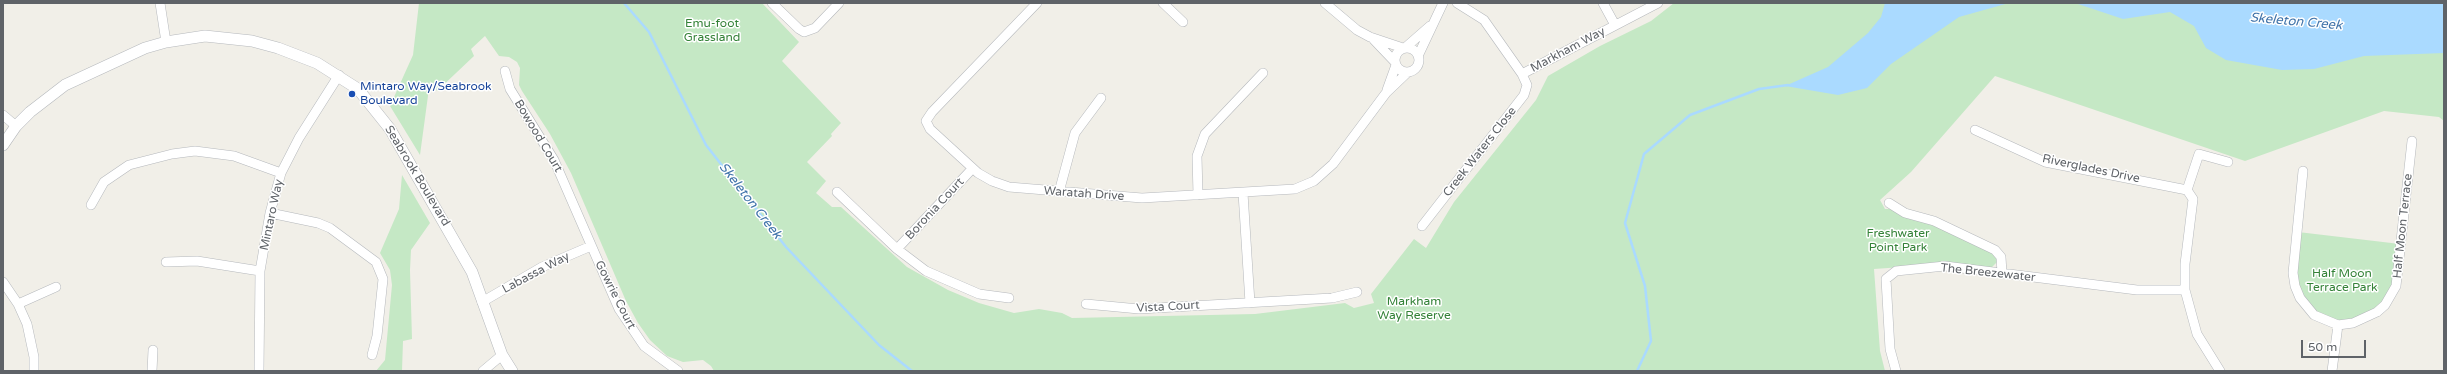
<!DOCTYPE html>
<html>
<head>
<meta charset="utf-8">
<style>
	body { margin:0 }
	#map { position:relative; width:2447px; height:374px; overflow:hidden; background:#f1efe8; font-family:"Varela Round",sans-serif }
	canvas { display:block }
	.frame { position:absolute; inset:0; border:4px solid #5f6368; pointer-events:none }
	.scale { position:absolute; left:2301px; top:340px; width:65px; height:18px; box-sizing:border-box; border:2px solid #5f6368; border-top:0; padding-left:5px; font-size:12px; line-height:14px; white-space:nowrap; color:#5f6368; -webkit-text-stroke:3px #fff; paint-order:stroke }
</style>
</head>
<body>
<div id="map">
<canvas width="2447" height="374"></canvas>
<div class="frame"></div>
<div class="scale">50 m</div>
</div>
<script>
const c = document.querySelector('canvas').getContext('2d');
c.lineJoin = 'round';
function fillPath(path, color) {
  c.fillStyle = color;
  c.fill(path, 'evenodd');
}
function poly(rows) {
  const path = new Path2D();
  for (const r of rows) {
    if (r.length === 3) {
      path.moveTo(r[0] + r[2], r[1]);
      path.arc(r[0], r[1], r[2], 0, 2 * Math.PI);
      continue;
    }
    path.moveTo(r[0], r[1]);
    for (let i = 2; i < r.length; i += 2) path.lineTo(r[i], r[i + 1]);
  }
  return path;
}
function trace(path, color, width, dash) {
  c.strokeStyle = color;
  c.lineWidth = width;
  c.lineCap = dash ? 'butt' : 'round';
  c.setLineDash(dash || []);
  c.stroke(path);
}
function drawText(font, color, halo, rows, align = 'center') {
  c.font = font + ' "Varela Round",sans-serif';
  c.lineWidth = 3;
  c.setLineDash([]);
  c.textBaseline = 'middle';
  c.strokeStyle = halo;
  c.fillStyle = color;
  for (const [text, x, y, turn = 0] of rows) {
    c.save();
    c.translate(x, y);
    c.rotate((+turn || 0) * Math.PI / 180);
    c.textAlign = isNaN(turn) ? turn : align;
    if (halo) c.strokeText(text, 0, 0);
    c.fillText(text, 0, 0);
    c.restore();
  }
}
fillPath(poly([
	[419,3,762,3,799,42,782,61,841,123,831,134,832,136,807,162,826,181,816,193,832,207,841,207,907,267,948,290,979,303,1014,313,1039,309,1062,313,1072,318,1255,314,1345,303,1354,308,1374,303,1371,294,1414,239,1426,248,1454,202,1536,100,1548,76,1600,46,1651,21,1674,3,2440,3,2444,10,2444,121,2439,117,2384,111,2245,161,1995,76,1911,172,1880,200,1885,209,1893,209,1939,227,1995,253,1998,261,1991,268,1945,264,1874,269,1880,351,1885,371,714,371,711,366,703,360,683,362,667,356,650,340,638,323,626,301,571,173,550,134,522,91,519,85,520,68,517,62,509,57,499,56,485,36,471,49,474,56,437,91,430,81,420,155,390,106,413,55],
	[402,175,430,223,411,250,410,270,412,339,403,341,402,371,376,371,385,360,392,285,390,270,380,253,399,209],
	[2298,232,2400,244,2396,286,2385,305,2338,325,2306,306,2293,273]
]), '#c5e8c5');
fillPath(poly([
	[1885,3,2009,3,1959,17,1891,64,1867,88,1838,95,1785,86,1828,67,1868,33,1881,17],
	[2066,3,2444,3,2444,53,2364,56,2314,69,2282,70,2226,60,2206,48,2194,26,2170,12,2123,19,2078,4]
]), '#aadaff');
trace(poly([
	[624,3,649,32,706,145,786,247,879,345,912,371],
	[1637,371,1651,341,1645,286,1625,223,1644,154,1690,115,1759,89,1788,85]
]), '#aadaff', 2.5);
const minor = poly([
	[160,3,166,42],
	[772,3,799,29,804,32,815,28,839,3],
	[1037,3,932,112,926,121,930,129,978,173,992,181,1009,187,1142,198,1295,189,1314,181,1333,164,1386,93,1408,72],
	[1163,3,1183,22],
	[1325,3,1357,30,1370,37,1403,48],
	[1457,3,1484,20,1522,74,1658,3],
	[1603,3,1615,25],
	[1374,40,1395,62],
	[1406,47,1430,26],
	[1407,60,12],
	[1418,56,1443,3],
	[505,71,510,89,554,160,619,309,644,346,678,371],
	[1387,90,1396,65],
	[3,115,16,126],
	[1975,130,2045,162,2187,190,2193,199,2185,264,2185,290,2197,334,2220,371],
	[2303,171,2293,273,2295,286,2300,298,2314,315,2338,325,2353,323,2377,312,2385,305,2396,286,2412,141],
	[2187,190,2199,154,2228,162],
	[837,192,897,249,926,271,979,294,1009,298],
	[1059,192,1075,133,1101,98],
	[1243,193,1250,303],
	[1198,195,1197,156,1205,134,1263,73],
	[1889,203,1905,213,1934,221,1995,250,2001,257,2002,273],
	[91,205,104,182,129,165,172,154,195,151,234,156,281,173],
	[270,213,318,223,330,228,376,262,383,279,377,336,372,355],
	[1422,226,1524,95,1527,85,1522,74],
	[897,249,972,169],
	[166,262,197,261,260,271],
	[3,282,18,304,27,324,34,357,34,371],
	[482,302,542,267,591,246],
	[18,304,56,287],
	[1086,304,1139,309,1332,298,1357,292],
	[152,371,153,350],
	[259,371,260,271,270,213,281,173,299,138,339,75],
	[483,371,502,355],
	[1896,371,1890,349,1886,279,1896,271,1945,266,2137,290,2185,290],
	[2332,371,2338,325]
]);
const tertiary = poly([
	[3,145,16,126,30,112,65,85,145,48,166,42,205,36,252,41,278,48,317,63,358,89,390,129,472,272,502,355,512,371]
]);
trace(minor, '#b5b8bc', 10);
trace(tertiary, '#b5b8bc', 12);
trace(minor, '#fff', 9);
trace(tertiary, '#fff', 11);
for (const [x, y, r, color] of [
	[352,94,4,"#1a4fb4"]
]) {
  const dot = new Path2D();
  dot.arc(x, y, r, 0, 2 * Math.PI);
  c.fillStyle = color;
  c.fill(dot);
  trace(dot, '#fff', 1.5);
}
drawText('12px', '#348238', '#fff', [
	["Emu-foot",712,24],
	["Grassland",712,38],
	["Freshwater",1898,234],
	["Point Park",1898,248],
	["Half Moon",2342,274],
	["Terrace Park",2342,288],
	["Markham",1414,302],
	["Way Reserve",1414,316]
]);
drawText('12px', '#5f6368', '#fff', [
	["Markham Way",1568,50,-28],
	["Bowood Court",538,136,59],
	["Creek Waters Close",1480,152,-52],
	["Riverglades Drive",2091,169,12],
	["Seabrook Boulevard",417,176,59],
	["Waratah Drive",1084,194,4],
	["Boronia Court",935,209,-47],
	["Mintaro Way",272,215,-78],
	["Half Moon Terrace",2403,226,-84],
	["Labassa Way",536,273,-28],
	["The Breezewater",1988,273,6],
	["Gowrie Court",615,295,63],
	["Vista Court",1168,307,-3]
]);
drawText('12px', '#164399', '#fff', [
	["Mintaro Way/Seabrook",360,87],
	["Boulevard",360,101]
], 'left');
drawText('italic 13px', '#4174aa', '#fff', [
	["Skeleton Creek",2296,22,5],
	["Skeleton Creek",750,201,52]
]);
</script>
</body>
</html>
